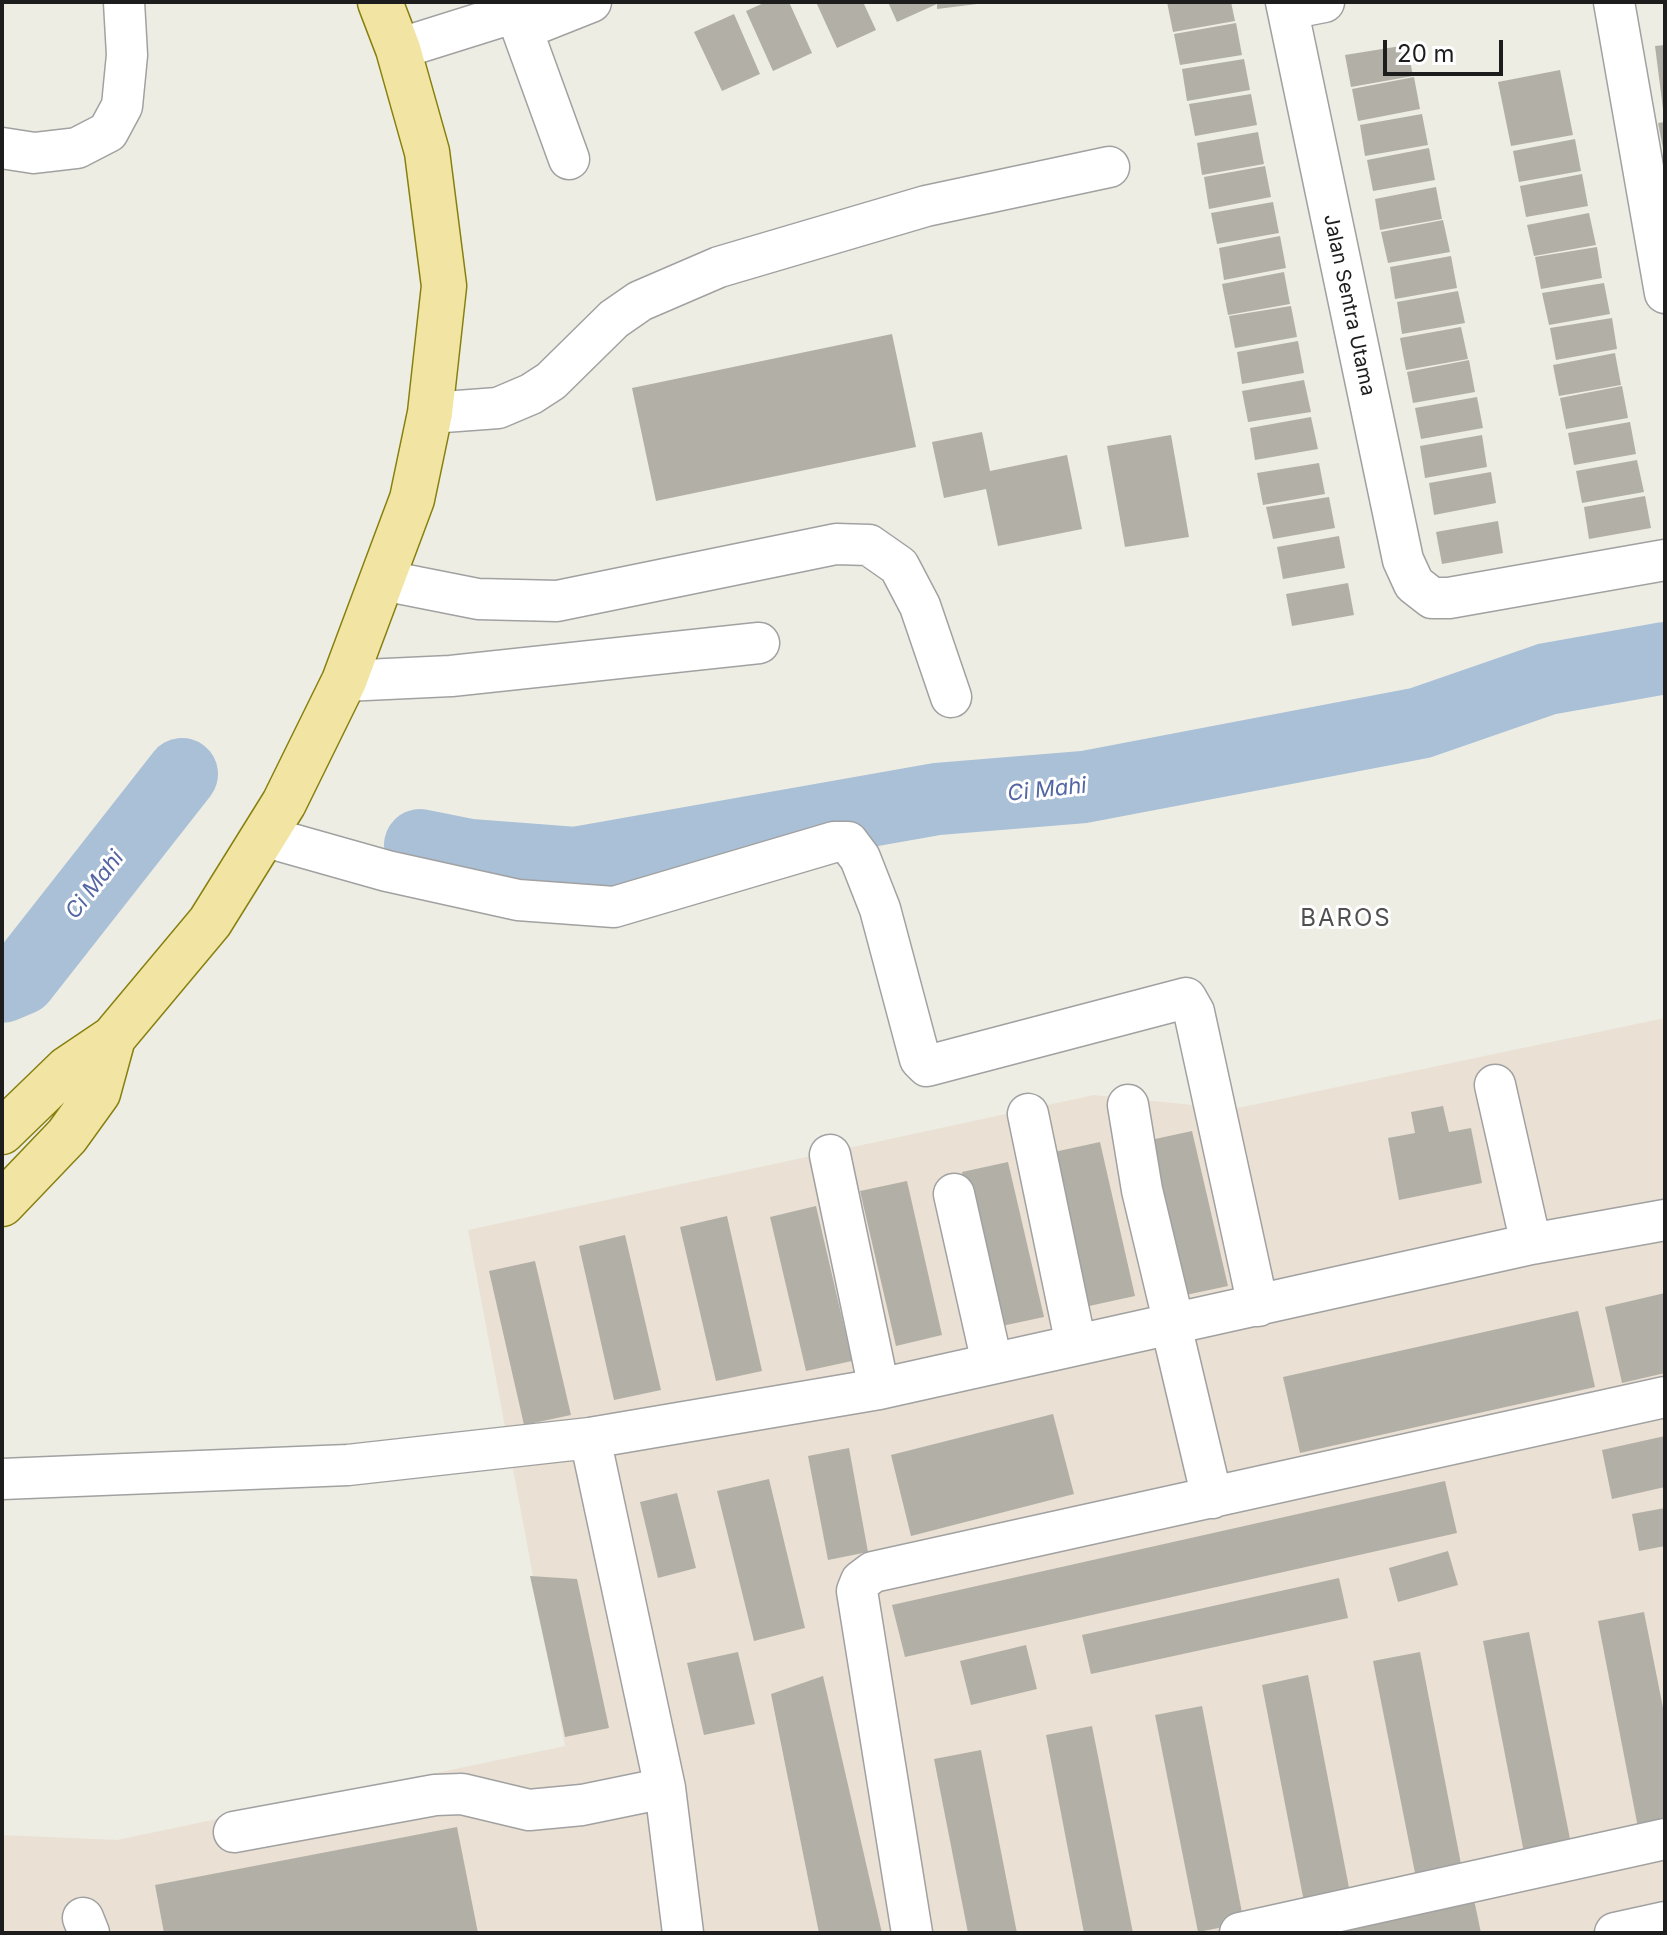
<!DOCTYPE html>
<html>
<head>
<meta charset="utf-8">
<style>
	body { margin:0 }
	#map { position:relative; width:1667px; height:1935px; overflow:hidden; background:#edede4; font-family:Inter,sans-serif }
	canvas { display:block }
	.frame { position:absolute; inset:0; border:4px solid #1d1d1d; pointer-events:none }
	.scale { position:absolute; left:1383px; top:40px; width:120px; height:36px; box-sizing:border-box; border:4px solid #1d1d1d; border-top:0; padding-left:10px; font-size:24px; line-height:28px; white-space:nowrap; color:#1d1d1d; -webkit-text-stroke:6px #fff; paint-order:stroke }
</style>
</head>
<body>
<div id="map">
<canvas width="1667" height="1935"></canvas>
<div class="frame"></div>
<div class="scale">20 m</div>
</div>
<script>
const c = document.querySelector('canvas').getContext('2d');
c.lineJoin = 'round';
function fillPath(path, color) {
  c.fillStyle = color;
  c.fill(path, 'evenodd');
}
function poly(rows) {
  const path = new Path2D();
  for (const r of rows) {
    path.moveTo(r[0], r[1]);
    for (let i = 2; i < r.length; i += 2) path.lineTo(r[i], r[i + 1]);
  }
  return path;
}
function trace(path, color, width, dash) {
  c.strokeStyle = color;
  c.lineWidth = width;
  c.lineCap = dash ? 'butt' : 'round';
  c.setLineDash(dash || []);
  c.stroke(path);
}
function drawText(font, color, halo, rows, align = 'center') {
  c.font = font + ' Inter,sans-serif';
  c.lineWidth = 6;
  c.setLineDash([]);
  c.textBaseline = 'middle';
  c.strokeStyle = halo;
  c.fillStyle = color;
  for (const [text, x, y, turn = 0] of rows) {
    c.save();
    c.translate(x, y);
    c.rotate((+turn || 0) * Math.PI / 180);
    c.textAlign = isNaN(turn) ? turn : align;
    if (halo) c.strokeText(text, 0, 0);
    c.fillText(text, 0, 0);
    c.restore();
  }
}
fillPath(poly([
	[1665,1018,1665,1933,2,1933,2,1835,117,1840,565,1746,468,1230,1094,1095,1233,1109]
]), '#eae0d4');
trace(poly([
	[420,845,470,855,575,863,937,799,1084,787,1420,723,1547,679,1665,658],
	[2,987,21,979,182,774]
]), '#a9c0d7', 72);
fillPath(poly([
	[766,2,789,2,812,53,773,71,746,11],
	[816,2,863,2,876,30,837,48],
	[888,2,976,2,977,4,937,9,937,4,897,22],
	[1167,2,1231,2,1235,21,1173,32],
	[734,14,760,74,722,91,694,32],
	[1236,23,1242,55,1180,65,1174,34],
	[1407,45,1413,76,1351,87,1345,55],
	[1665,45,1665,109,1663,109,1655,46],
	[1244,59,1250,90,1187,101,1182,69],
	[1560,70,1573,135,1511,146,1498,82],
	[1414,77,1420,109,1358,121,1352,89],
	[1251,94,1257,125,1195,136,1189,104],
	[1422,114,1428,145,1365,156,1360,125],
	[1665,122,1665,153,1664,153,1658,123],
	[1258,132,1264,164,1202,175,1197,143],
	[1575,139,1581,171,1519,182,1513,151],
	[1429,148,1435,180,1373,191,1367,160],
	[1265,166,1271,197,1209,209,1204,177],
	[1582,174,1588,206,1526,217,1520,186],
	[1436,187,1442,219,1380,230,1375,199],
	[1273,202,1279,233,1217,244,1211,213],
	[1589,213,1596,245,1534,256,1527,225],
	[1443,220,1450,252,1388,263,1381,232],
	[1280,236,1286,268,1224,280,1219,248],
	[1597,247,1602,278,1541,289,1535,257],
	[1451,256,1457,288,1395,299,1390,267],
	[1284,272,1290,304,1228,315,1222,284],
	[1604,283,1610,314,1549,325,1542,293],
	[1458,291,1465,323,1402,334,1397,302],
	[1291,306,1297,337,1235,348,1229,316],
	[1612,318,1617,349,1556,360,1550,328],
	[1461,327,1468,359,1406,370,1400,338],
	[892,334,916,447,656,501,632,388],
	[1298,341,1304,373,1242,384,1237,352],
	[1615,353,1621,385,1559,396,1553,365],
	[1469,360,1475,392,1413,403,1407,372],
	[1304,380,1311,412,1248,422,1242,391],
	[1622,386,1628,418,1566,429,1560,398],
	[1477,397,1483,428,1421,439,1415,408],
	[1311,417,1318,449,1255,460,1250,428],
	[1630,422,1636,454,1574,465,1568,433],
	[982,432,990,471,1067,455,1082,529,998,546,986,489,944,498,932,442],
	[1171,435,1189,537,1125,547,1107,446],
	[1482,435,1487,467,1425,478,1420,446],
	[1637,460,1644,492,1582,503,1576,471],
	[1319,463,1325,494,1263,505,1257,473],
	[1491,472,1496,503,1434,515,1429,483],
	[1645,496,1651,528,1589,539,1584,507],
	[1329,497,1335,528,1273,539,1266,507],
	[1498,521,1503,553,1442,564,1436,532],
	[1339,536,1345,568,1283,579,1277,547],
	[1348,583,1354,615,1292,626,1286,594],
	[1443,1106,1449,1132,1471,1128,1482,1183,1399,1200,1388,1138,1415,1133,1411,1112],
	[1192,1131,1228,1286,1181,1296,1146,1141],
	[1100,1142,1135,1296,1089,1306,1054,1152],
	[1008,1162,1044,1317,997,1327,962,1172],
	[907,1181,942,1335,896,1346,860,1191],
	[816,1206,852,1361,806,1371,770,1217],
	[727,1216,762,1371,716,1381,680,1227],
	[625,1235,661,1390,614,1400,579,1246],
	[535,1261,571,1415,524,1425,489,1271],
	[1665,1293,1665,1373,1622,1383,1605,1307],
	[1578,1311,1595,1387,1300,1453,1283,1377],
	[1053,1414,1074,1494,911,1536,891,1455],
	[1665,1436,1665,1487,1612,1499,1602,1450],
	[849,1448,868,1552,828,1560,808,1456],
	[769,1479,805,1628,754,1641,717,1491],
	[1445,1481,1457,1533,905,1657,892,1605],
	[677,1493,696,1568,658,1578,640,1502],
	[1665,1508,1665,1546,1639,1551,1632,1514],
	[1448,1551,1458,1585,1398,1602,1389,1568],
	[530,1576,577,1579,609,1728,565,1737],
	[1339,1578,1348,1618,1091,1674,1082,1635],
	[1644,1612,1665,1718,1665,1834,1640,1838,1598,1621],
	[1529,1632,1572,1849,1525,1858,1483,1641],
	[1026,1645,1037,1689,971,1705,960,1661],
	[738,1652,755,1724,704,1735,687,1663],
	[1420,1652,1462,1869,1416,1878,1373,1661],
	[1308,1675,1350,1893,1304,1902,1262,1685],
	[823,1676,882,1933,819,1933,771,1694],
	[1202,1706,1244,1923,1198,1932,1155,1715],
	[1092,1726,1133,1933,1084,1933,1046,1735],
	[981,1750,1017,1933,968,1933,934,1759],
	[457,1827,478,1933,164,1933,155,1885],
	[1472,1890,1481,1933,1285,1933]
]), '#b2afa7');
const minor = poly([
	[512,2,569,159],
	[1286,2,1403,560,1414,584,1432,598,1449,598,1665,560],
	[1614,2,1665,293],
	[1288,9,1324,2],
	[523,29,591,2],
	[398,49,516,12],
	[2,148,34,153,77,148,108,132,122,106,127,55,124,2],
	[430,413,498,408,531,394,551,381,614,319,640,301,719,267,926,206,1109,167],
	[382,580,478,599,557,601,836,544,869,545,899,566,920,606,951,697],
	[344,681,451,676,759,643],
	[263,836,387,871,518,900,614,907,834,842,848,842,860,858,880,909,920,1059,927,1066,1186,998,1194,1012,1258,1306],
	[1495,1085,1531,1244],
	[1128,1105,1142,1190,1174,1324],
	[1028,1114,1076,1345],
	[830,1155,879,1389],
	[954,1194,992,1363],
	[1171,1325,1212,1498],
	[590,1438,665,1788,683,1933],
	[2,1479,348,1465,590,1438,879,1389,1531,1244,1665,1220],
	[234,1832,435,1795,462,1794,529,1810,582,1805,665,1788],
	[83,1918,89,1933],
	[912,1933,857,1591,861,1581,873,1572,1665,1397],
	[1240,1933,1665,1839],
	[1615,1933,1665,1922]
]);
const major = poly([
	[2,1132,67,1069,113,1038,210,922,284,803,344,681,412,499,430,413,444,286,427,152,398,49,380,2],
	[2,1204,67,1136,98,1093,113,1038]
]);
trace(minor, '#a1a1a1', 43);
trace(major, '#87800f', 47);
trace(minor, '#fff', 40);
trace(major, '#f2e5a4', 44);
drawText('20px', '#1d1d1d', '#fff', [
	["Jalan Sentra Utama",1349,305,78]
]);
drawText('italic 22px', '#5366a3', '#fff', [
	["Ci Mahi",1047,790,-6],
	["Ci Mahi",95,885,-52]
]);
c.letterSpacing = '2px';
drawText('24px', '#505050', '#fff', [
	["BAROS",1346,919]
]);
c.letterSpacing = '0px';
</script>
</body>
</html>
